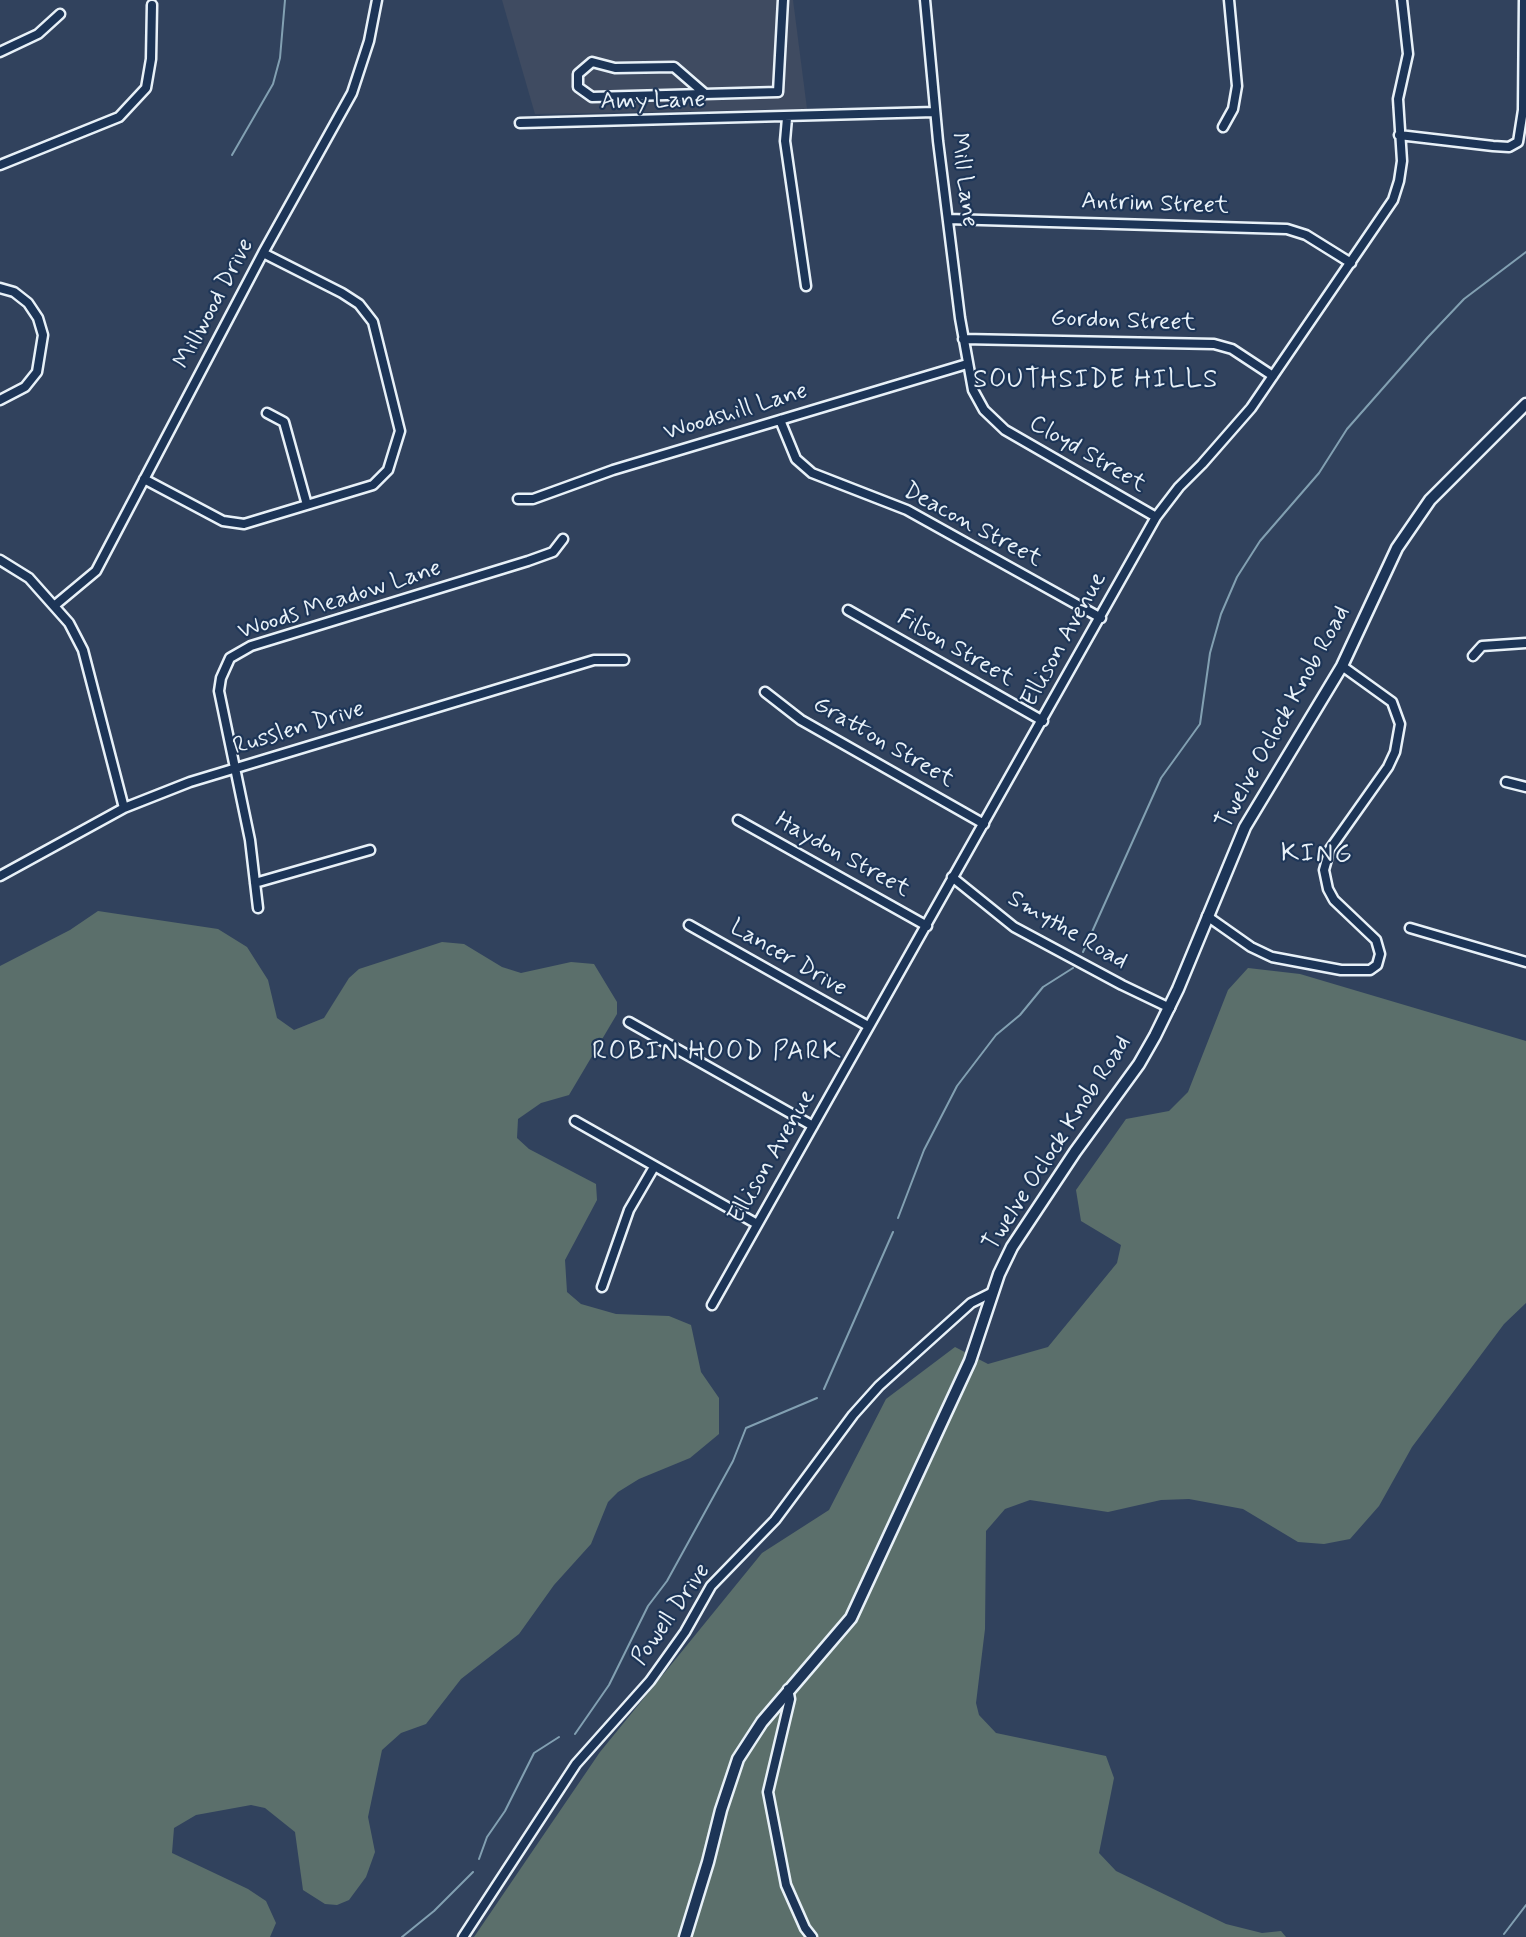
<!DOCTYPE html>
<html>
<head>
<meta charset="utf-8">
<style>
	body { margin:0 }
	canvas { display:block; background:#31425d }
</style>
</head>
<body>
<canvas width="1526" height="1937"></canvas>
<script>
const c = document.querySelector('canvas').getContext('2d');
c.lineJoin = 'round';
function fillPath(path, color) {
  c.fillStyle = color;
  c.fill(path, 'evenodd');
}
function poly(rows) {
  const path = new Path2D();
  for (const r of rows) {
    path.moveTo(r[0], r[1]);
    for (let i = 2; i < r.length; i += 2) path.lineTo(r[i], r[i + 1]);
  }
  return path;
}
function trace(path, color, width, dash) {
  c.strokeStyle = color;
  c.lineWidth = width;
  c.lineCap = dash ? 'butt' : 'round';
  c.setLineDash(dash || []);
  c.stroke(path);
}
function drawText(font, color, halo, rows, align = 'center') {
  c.font = font + ' Mynerve,sans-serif';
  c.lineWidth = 4.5;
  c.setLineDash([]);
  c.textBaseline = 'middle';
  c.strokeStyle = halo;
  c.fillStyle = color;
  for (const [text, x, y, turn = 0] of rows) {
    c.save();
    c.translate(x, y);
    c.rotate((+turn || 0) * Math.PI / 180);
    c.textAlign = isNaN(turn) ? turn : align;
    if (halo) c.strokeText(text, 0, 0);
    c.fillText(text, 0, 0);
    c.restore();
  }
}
fillPath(poly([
	[502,0,793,0,807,109,535,114]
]), '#3f4b61');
fillPath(poly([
	[98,911,218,929,247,947,268,980,277,1018,294,1030,324,1018,349,978,359,969,442,942,464,944,502,967,521,973,571,962,594,964,617,1002,617,1014,569,1095,541,1103,518,1119,517,1138,529,1149,596,1184,597,1200,565,1260,567,1292,581,1304,616,1314,669,1316,691,1325,701,1372,719,1398,719,1434,690,1458,639,1479,618,1492,608,1502,591,1544,554,1585,519,1634,461,1679,426,1724,401,1733,382,1750,368,1817,375,1852,366,1877,349,1900,337,1905,325,1904,303,1890,295,1832,265,1808,251,1805,196,1815,174,1828,172,1853,248,1889,266,1901,276,1923,270,1937,0,1937,0,966,70,930],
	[1248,968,1300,974,1526,1041,1526,1303,1504,1324,1412,1447,1379,1506,1350,1539,1324,1544,1298,1542,1243,1509,1189,1499,1161,1500,1108,1512,1030,1500,1005,1509,986,1531,985,1629,976,1703,979,1715,996,1733,1106,1756,1114,1778,1099,1853,1116,1871,1226,1924,1262,1933,1281,1931,1286,1937,474,1937,600,1752,762,1553,829,1510,886,1399,955,1347,988,1364,1048,1347,1117,1263,1121,1245,1081,1221,1076,1190,1126,1119,1169,1111,1188,1092,1228,990]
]), '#5b6f6b');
trace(poly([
	[232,155,273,84,280,58,285,0],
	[1083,952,1161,778,1200,724,1210,653,1221,614,1237,577,1260,541,1319,473,1347,429,1428,337,1464,299,1526,252],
	[898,1218,924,1150,957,1086,996,1035,1020,1015,1043,987,1073,968],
	[824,1389,893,1232],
	[575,1734,609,1685,648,1606,667,1581,733,1461,746,1428,817,1398],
	[479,1859,487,1837,505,1811,534,1753,559,1737],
	[1504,1934,1526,1905],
	[402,1937,434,1911,473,1872]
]), '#82a0b2', 2);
const minor = poly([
	[925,0,938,141,960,318,973,390,984,410,1005,430,1156,517],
	[0,52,38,34,60,14],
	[704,93,674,67,615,68,592,62,578,74,578,87,592,97,778,92,783,0],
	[787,118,785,141,806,286],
	[520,123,935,112],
	[1223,127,1233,109,1237,86,1229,0],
	[1399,135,1493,146,1509,147,1518,142,1523,110,1524,0],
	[0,165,119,117,146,88,151,59,152,5],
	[948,219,1287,229,1306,235,1351,263],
	[0,288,14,292,28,303,38,318,43,335,37,372,25,387,0,400],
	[963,339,1214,344,1232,349,1273,376],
	[267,413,284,422,307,505],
	[780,420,796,459,812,473,907,510,1101,618],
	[144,479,223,521,244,524,373,485,388,470,400,431,373,322,359,304,342,293,263,253],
	[518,499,533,499,613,470,967,364],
	[0,560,29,578,69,623,83,650,124,808],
	[54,606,96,571,263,253,352,93,369,41,377,0],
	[848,610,1043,721],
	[1473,656,1482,646,1526,643],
	[765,692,801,720,984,824],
	[1506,782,1526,787],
	[738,820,927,926],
	[0,876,124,808,190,782,594,660,624,660],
	[952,877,1014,927,1122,985,1170,1008],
	[255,883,370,850],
	[258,908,250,840,219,691,221,678,230,658,251,646,528,561,553,552,563,539],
	[1207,916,1251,947,1272,957,1341,970,1370,970,1377,965,1380,954,1376,940,1334,900,1328,889,1324,870,1330,849,1388,767,1395,752,1400,724,1392,702,1342,666],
	[689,925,868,1026],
	[1410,928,1526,962],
	[629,1022,813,1126],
	[575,1121,757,1224],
	[602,1287,629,1210,654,1167],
	[712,1305,1156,517,1179,487,1202,464,1251,408,1393,200,1399,181,1402,161,1398,99,1408,54,1402,0],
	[788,1689,790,1699,768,1792,786,1885,805,1928,812,1937],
	[463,1937,576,1764,650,1681,685,1632,711,1586,775,1520,853,1415,879,1386,971,1303,993,1292]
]);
const tertiary = poly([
	[685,1937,708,1862,721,1810,738,1759,762,1722,851,1618,970,1361,999,1274,1012,1247,1075,1152,1139,1064,1155,1036,1178,989,1245,827,1342,666,1397,548,1430,500,1526,404]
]);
trace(minor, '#e8f1f8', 13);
trace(tertiary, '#e8f1f8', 15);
trace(minor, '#1d3557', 8);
trace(tertiary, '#1d3557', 10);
drawText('24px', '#e8f1f8', '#1d3557', [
	["Amy Lane",653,102,-1],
	["Mill Lane",963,180,83],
	["Antrim Street",1155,205,2],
	["Millwood Drive",215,304,-62],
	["Gordon Street",1123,322,2],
	["Woodshill Lane",736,413,-17],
	["Cloyd Street",1087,455,30],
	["Deacon Street",972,526,28],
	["Woods Meadow Lane",340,601,-18],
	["Ellison Avenue",1065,640,-61],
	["Filson Street",955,649,30],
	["Twelve Oclock Knob Road",1284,718,-61],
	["Russlen Drive",299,729,-17],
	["Gratton Street",883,743,30],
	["Haydon Street",842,856,29],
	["Smythe Road",1067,931,30],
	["Lancer Drive",788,959,30],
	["Twelve Oclock Knob Road",1058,1144,-57],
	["Ellison Avenue",773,1157,-60],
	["Powell Drive",672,1615,-55]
]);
c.letterSpacing = '1.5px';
drawText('26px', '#e8f1f8', '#1d3557', [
	["SOUTHSIDE HILLS",1096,382],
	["KING",1317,856],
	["ROBIN HOOD PARK",717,1054]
]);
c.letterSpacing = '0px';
</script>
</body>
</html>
